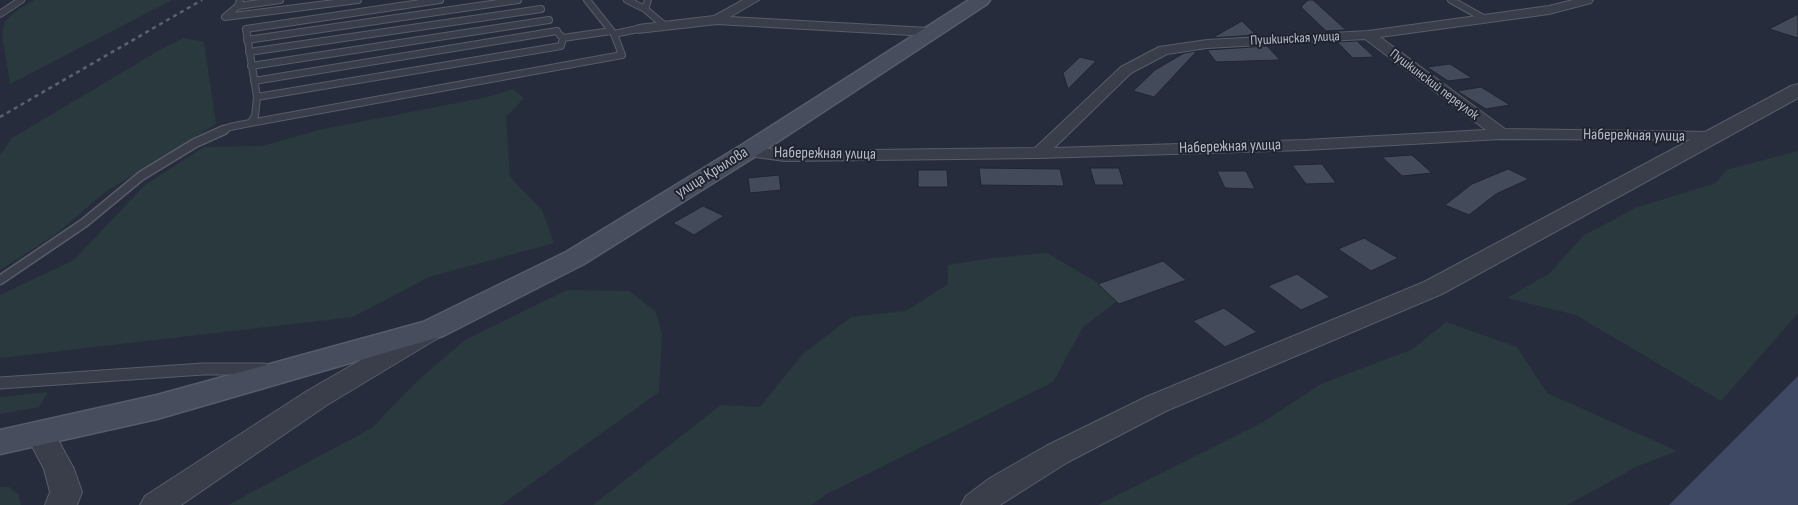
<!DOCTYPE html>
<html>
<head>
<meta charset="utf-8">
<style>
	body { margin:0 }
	canvas { display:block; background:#262c3b }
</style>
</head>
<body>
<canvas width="1798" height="505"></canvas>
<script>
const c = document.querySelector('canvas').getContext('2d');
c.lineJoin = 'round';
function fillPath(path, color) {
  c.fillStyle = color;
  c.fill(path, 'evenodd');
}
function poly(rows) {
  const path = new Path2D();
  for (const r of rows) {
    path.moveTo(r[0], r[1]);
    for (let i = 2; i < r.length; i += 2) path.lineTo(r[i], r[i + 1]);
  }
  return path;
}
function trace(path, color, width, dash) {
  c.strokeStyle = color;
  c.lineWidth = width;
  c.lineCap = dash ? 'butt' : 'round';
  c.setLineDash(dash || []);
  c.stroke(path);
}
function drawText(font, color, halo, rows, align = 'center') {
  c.font = font + ' "Sofia Sans Condensed",sans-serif';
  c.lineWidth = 4;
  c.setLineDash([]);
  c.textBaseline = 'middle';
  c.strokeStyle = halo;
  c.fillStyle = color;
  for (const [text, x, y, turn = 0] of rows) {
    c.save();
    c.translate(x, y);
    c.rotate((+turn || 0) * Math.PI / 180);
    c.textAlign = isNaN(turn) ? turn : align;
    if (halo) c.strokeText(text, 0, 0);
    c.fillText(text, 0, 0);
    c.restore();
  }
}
fillPath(poly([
	[35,0,172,0,10,84,2,34,5,21,19,9],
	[184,38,204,42,216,124,105,192,56,234,0,270,0,155,12,138,160,50],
	[513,89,524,98,506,117,510,177,542,210,554,243,429,277,353,317,0,358,0,295,74,260,145,185,204,147,262,146,319,130,487,97],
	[1798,151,1798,313,1721,401,1576,315,1507,298,1550,273,1584,235,1638,207,1716,183,1726,170],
	[1047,253,1122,297,1083,327,1053,382,827,494,811,505,593,505,721,405,760,407,803,354,851,317,906,311,948,284,948,265,992,258],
	[567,290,629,291,656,312,662,334,659,392,501,505,228,505,372,428,414,384,465,340],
	[1446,322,1517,347,1547,393,1677,451,1638,466,1567,505,1098,505,1263,422,1321,384,1413,349],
	[48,392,39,407,0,414,0,397],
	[0,487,9,487,18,494,21,505,0,505]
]), '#29393d');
fillPath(poly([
	[1798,376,1798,505,1669,505]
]), '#3f4964');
const building = poly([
	[1308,0,1313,0,1346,30,1326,31,1301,7,1308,0],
	[1798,14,1798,38,1769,29,1798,14],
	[1242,21,1256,35,1212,38,1242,21],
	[1357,41,1374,57,1353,58,1337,42,1357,41],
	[1267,46,1280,60,1216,62,1207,50,1267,46],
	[1197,51,1154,97,1133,91,1155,70,1184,53,1197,51],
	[1080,57,1096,61,1068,89,1063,73,1080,57],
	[1450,64,1472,78,1448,81,1427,67,1450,64],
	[1481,87,1510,105,1486,109,1457,91,1481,87],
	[1412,155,1432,173,1402,176,1382,157,1412,155],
	[1322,164,1336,183,1306,184,1292,165,1322,164],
	[979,168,1060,169,1064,186,981,185,979,168],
	[1090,168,1119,168,1124,185,1095,185,1090,168],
	[1508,169,1529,179,1496,194,1469,215,1445,205,1472,184,1508,169],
	[918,170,947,170,948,187,918,187,918,170],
	[1217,171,1246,171,1255,189,1225,188,1217,171],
	[779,175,781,190,750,193,748,178,779,175],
	[703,206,724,216,694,235,673,223,703,206],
	[1364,238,1398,258,1371,271,1338,249,1364,238],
	[1163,261,1186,280,1119,304,1098,284,1163,261],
	[1297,274,1330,297,1301,310,1268,286,1297,274],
	[1224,308,1257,332,1225,347,1193,321,1224,308]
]);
fillPath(building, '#434a59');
trace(building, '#212532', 1);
const serviceFar2 = poly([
	[240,0,238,6,225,17,358,0],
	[587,0,614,34,638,29],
	[627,0,645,9],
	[648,0,645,9,664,25],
	[1451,0,1485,19],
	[238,6,280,0],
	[0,14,21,0],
	[559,34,563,38,611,31],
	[247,40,518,0],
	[249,52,541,9],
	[251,66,549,20],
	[254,81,557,31],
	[257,97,561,46,563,38],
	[250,123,622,55,614,34],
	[221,131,230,127,250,123,255,116,257,97,246,29,440,0]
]);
const serviceFar1 = poly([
	[0,280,84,223,141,176,195,143,224,130]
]);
const service = poly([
	[0,383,203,369,264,369]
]);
const minor = poly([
	[743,0,759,0,730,17,929,28,936,32,929,36,717,24,638,33,631,29,638,25,714,16,743,0],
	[1573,0,1593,0,1591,3,1549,14,1380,37,1505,129,1712,132,1718,134,1720,137,1718,140,1501,139,1305,150,1039,158,785,161,748,156,742,154,740,151,742,148,748,146,785,151,1035,148,1121,67,1159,47,1207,40,1368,31,1549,6,1573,0],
	[1365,39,1486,130,1305,140,1054,148,1131,73,1167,54,1207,48,1365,39]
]);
const tertiary = poly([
	[1798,84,1798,98,1442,294,1166,411,1068,462,1000,505,961,505,966,496,990,478,1046,446,1146,397,1424,282,1791,86,1798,84],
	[429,323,438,326,442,332,438,338,327,405,181,505,140,505,145,496,307,391,420,326,429,323],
	[40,422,50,425,74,469,82,492,77,505,45,505,50,492,44,469,25,433,30,425,40,422]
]);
const secondary = poly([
	[969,0,990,0,987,4,756,156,584,264,443,336,157,419,0,454,0,430,157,395,423,322,566,252,740,146,969,0]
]);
trace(serviceFar2, '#585c69', 8);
trace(serviceFar1, '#585c69', 11);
trace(service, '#585c69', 13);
trace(minor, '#585c69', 2);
trace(tertiary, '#585c69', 2);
trace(secondary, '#585c69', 3);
trace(serviceFar2, '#3a3e4b', 6);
trace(serviceFar1, '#3a3e4b', 8);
trace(service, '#3a3e4b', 11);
fillPath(minor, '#3a3e4b');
fillPath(tertiary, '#3a3e4b');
fillPath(secondary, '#484d5d');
trace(poly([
	[0,117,202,0]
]), '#5c6271', 2.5, [4, 4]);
drawText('14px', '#b5bac6', '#1f2330', [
	["Пушкинская улица",1295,39,-3],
	["Пушкинский переулок",1434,85,37]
]);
drawText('16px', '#b5bac6', '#1f2330', [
	["Набережная улица",1634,136,1],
	["Набережная улица",1230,147,-2],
	["Набережная улица",825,154,1],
	["улица Крылова",712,173,-32]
]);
</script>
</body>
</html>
